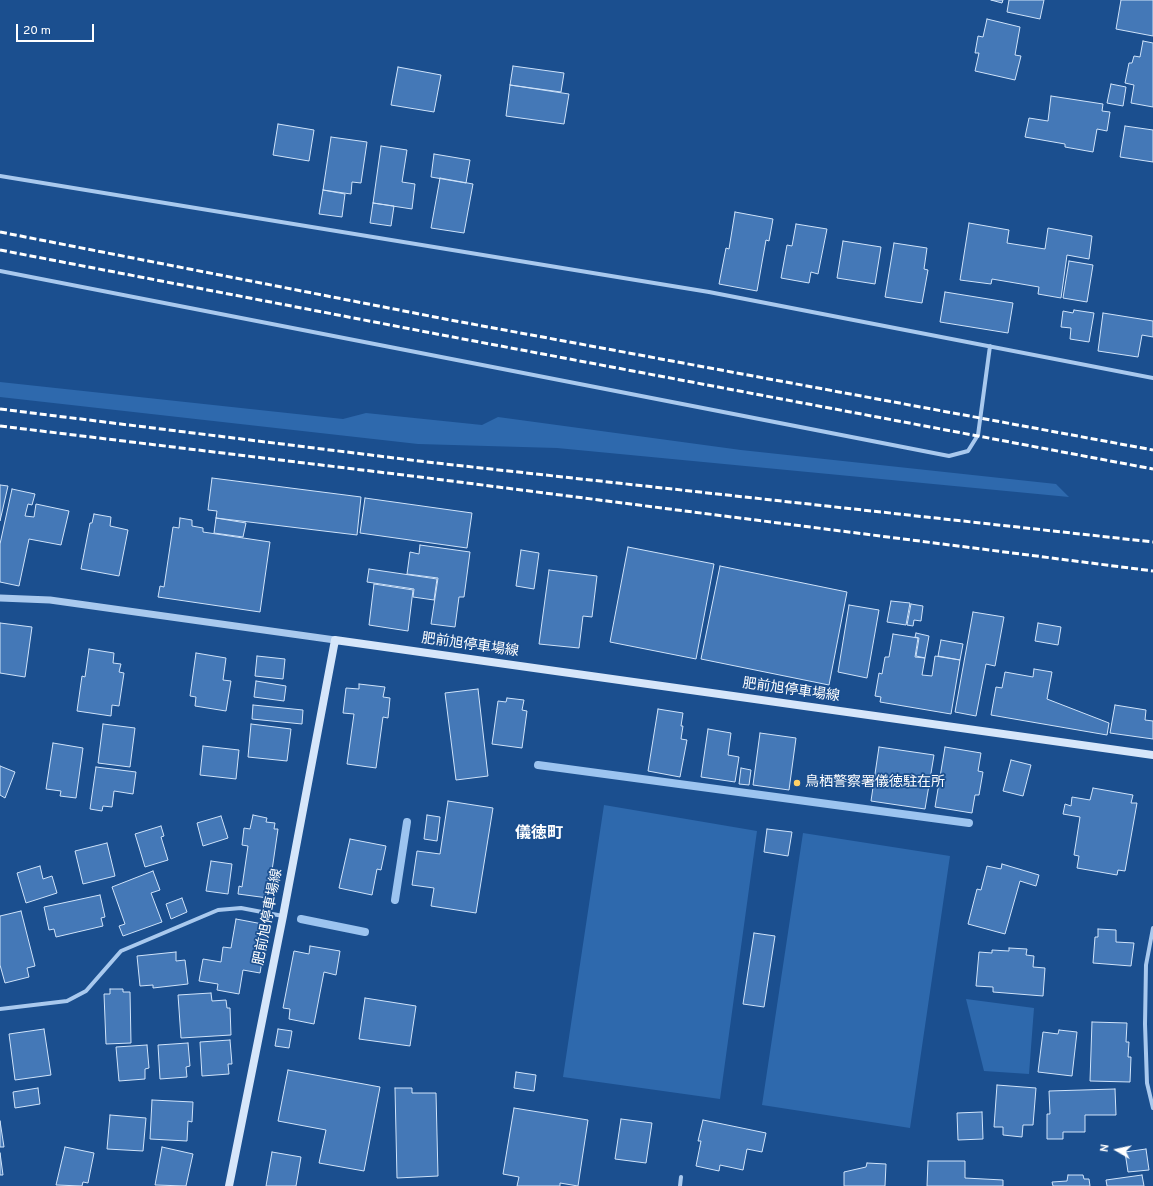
<!DOCTYPE html>
<html>
<head>
<meta charset="utf-8">
<style>
	body { margin:0 }
	#map { position:relative; width:1153px; height:1186px; overflow:hidden; background:#1b4f8f; font-family:Overpass,sans-serif }
	canvas { display:block }
	.north { position:absolute; left:1097px; top:1130px; width:40px; height:40px; -webkit-text-stroke:3px #1b4f8f; paint-order:stroke; rotate:279deg; font-size:11px; font-weight:700; line-height:16px; text-align:center; color:#fff }
	.north::after { content:''; display:block; margin:auto; width:14px; height:18px; background:#fff; clip-path:polygon(50% 0,100% 100%,50% 72%,0 100%) }
	.scale { position:absolute; left:16px; top:24px; width:78px; height:18px; box-sizing:border-box; border:2px solid #fff; border-top:0; padding-left:5px; font-size:12px; line-height:14px; white-space:nowrap; color:#fff; -webkit-text-stroke:3px #1b4f8f; paint-order:stroke }
</style>
</head>
<body>
<div id="map">
<canvas width="1153" height="1186"></canvas>
<div class="north">N</div>
<div class="scale">20 m</div>
</div>
<script>
const c = document.querySelector('canvas').getContext('2d');
c.lineJoin = 'round';
function fillPath(path, color) {
  c.fillStyle = color;
  c.fill(path, 'evenodd');
}
function poly(rows) {
  const path = new Path2D();
  for (const r of rows) {
    path.moveTo(r[0], r[1]);
    for (let i = 2; i < r.length; i += 2) path.lineTo(r[i], r[i + 1]);
  }
  return path;
}
function trace(path, color, width, dash) {
  c.strokeStyle = color;
  c.lineWidth = width;
  c.lineCap = dash ? 'butt' : 'round';
  c.setLineDash(dash || []);
  c.stroke(path);
}
function drawText(font, color, halo, rows, align = 'center') {
  c.font = font + ' Overpass,"Noto Sans JP",sans-serif';
  c.lineWidth = 3.5;
  c.setLineDash([]);
  c.textBaseline = 'middle';
  c.strokeStyle = halo;
  c.fillStyle = color;
  for (const [text, x, y, turn = 0] of rows) {
    c.save();
    c.translate(x, y);
    c.rotate((+turn || 0) * Math.PI / 180);
    c.textAlign = isNaN(turn) ? turn : align;
    if (halo) c.strokeText(text, 0, 0);
    c.fillText(text, 0, 0);
    c.restore();
  }
}
fillPath(poly([
	[0,382,343,419,366,413,482,425,498,417,741,450,1056,484,1069,497,557,448,418,444,0,397],
	[604,805,757,831,720,1099,563,1077],
	[803,833,950,856,910,1128,762,1105],
	[966,999,1034,1008,1029,1074,984,1071]
]), '#2e69ad');
trace(poly([
	[538,765,969,823],
	[395,900,407,822],
	[301,919,365,932]
]), '#9cc4f0', 8);
const building = poly([
	[991,0,1003,0,1002,3,991,0],
	[1009,0,1044,0,1040,19,1007,12,1009,0],
	[1121,0,1153,0,1153,36,1116,29,1121,0],
	[987,19,1020,27,1015,55,1021,56,1015,80,975,71,979,53,975,53,978,36,983,37,987,19],
	[1143,41,1153,43,1153,107,1131,103,1134,85,1125,83,1129,63,1132,63,1134,56,1140,57,1143,41],
	[513,66,564,73,561,92,510,85,513,66],
	[398,67,441,75,434,112,391,105,398,67],
	[1111,84,1126,87,1123,106,1107,103,1111,84],
	[510,85,569,94,564,124,506,116,510,85],
	[1051,96,1103,104,1102,111,1110,112,1107,131,1097,129,1093,152,1065,147,1065,144,1025,137,1029,118,1048,121,1051,96],
	[278,124,314,130,309,161,273,155,278,124],
	[1125,126,1153,130,1153,162,1120,157,1125,126],
	[331,137,367,142,361,183,352,182,351,194,323,190,331,137],
	[381,146,407,150,402,182,415,184,412,209,373,203,381,146],
	[434,154,470,160,466,183,431,177,434,154],
	[440,178,473,184,464,233,431,228,440,178],
	[323,190,345,194,342,217,319,214,323,190],
	[373,203,394,206,391,226,370,223,373,203],
	[735,212,773,219,769,241,766,240,757,291,719,284,726,248,729,249,735,212],
	[969,223,1009,230,1007,243,1045,249,1048,228,1092,236,1089,259,1067,255,1061,298,1038,294,1039,287,992,279,991,284,960,280,969,223],
	[796,224,827,229,818,274,811,272,809,283,781,278,787,245,792,246,796,224],
	[843,241,881,247,875,284,837,278,843,241],
	[894,243,927,248,924,269,928,270,922,303,885,297,894,243],
	[1069,261,1093,265,1087,302,1063,298,1069,261],
	[945,292,1013,303,1008,333,940,322,945,292],
	[1074,310,1094,313,1089,342,1070,339,1071,328,1061,327,1063,311,1073,313,1074,310],
	[1103,313,1153,321,1153,337,1142,335,1138,357,1098,351,1103,313],
	[212,478,361,497,357,535,216,518,217,511,208,510,212,478],
	[0,485,8,486,0,521,0,485],
	[12,489,35,494,32,505,28,504,25,516,34,517,36,504,69,511,61,545,29,539,19,586,0,582,0,544,12,489],
	[365,498,472,513,467,548,360,533,365,498],
	[94,514,111,517,110,526,128,530,119,576,81,569,90,523,92,523,94,514],
	[180,518,192,520,192,526,203,528,203,532,270,542,260,612,158,597,160,586,164,587,173,527,179,528,180,518],
	[216,518,246,523,243,537,214,533,216,518],
	[420,545,470,552,464,597,459,597,455,627,431,624,438,578,407,574,410,552,419,554,420,545],
	[628,547,714,564,696,659,610,642,628,547],
	[521,550,539,553,534,589,516,586,521,550],
	[720,566,847,592,829,685,701,659,720,566],
	[369,569,437,579,434,600,413,597,414,589,367,582,369,569],
	[549,570,597,576,592,617,583,616,579,648,539,644,549,570],
	[374,584,413,590,408,631,369,625,374,584],
	[891,601,910,603,906,625,887,622,891,601],
	[911,604,923,606,921,621,914,620,913,626,907,625,911,604],
	[849,605,879,610,867,678,838,672,849,605],
	[973,612,1004,617,995,666,986,664,976,716,955,712,973,612],
	[0,623,32,627,25,677,0,673,0,623],
	[1038,623,1061,627,1058,645,1035,641,1038,623],
	[916,633,929,636,925,658,916,656,919,638,915,637,916,633],
	[893,634,918,638,915,657,925,658,922,675,932,676,935,656,960,660,951,714,880,702,881,697,875,696,879,673,882,674,885,657,889,657,893,634],
	[941,640,963,644,960,660,938,656,941,640],
	[89,649,114,653,113,663,121,664,119,672,124,673,119,706,112,705,111,716,77,711,82,676,85,677,89,649],
	[196,653,226,658,223,680,231,681,226,711,195,706,196,697,190,696,196,653],
	[257,656,285,659,283,679,255,676,257,656],
	[1034,669,1052,672,1047,699,1109,723,1107,735,991,715,996,687,1002,688,1005,672,1033,677,1034,669],
	[256,681,286,686,284,701,254,697,256,681],
	[359,684,385,687,383,697,390,698,388,718,383,717,376,768,347,764,354,714,343,713,346,688,359,689,359,684],
	[478,689,488,776,456,780,445,693,478,689],
	[507,698,524,700,522,710,527,711,522,748,492,744,498,701,506,702,507,698],
	[253,705,303,710,302,724,252,719,253,705],
	[1115,705,1146,710,1145,720,1153,721,1153,739,1110,733,1115,705],
	[658,709,683,713,681,726,683,726,681,739,687,740,680,777,648,771,658,709],
	[103,724,135,728,130,767,98,763,103,724],
	[251,724,291,729,287,761,248,757,251,724],
	[708,729,731,733,728,755,739,757,735,782,701,777,708,729],
	[760,733,796,738,789,790,753,785,760,733],
	[53,743,83,748,76,798,60,796,61,791,46,789,53,743],
	[203,746,239,750,236,779,200,775,203,746],
	[879,747,934,755,925,809,871,801,879,747],
	[945,747,981,753,978,771,983,772,979,795,975,795,972,813,935,807,945,747],
	[1011,760,1031,765,1023,796,1003,791,1011,760],
	[0,766,15,772,5,798,0,795,0,766],
	[96,767,136,772,133,794,114,791,112,807,103,806,102,811,90,809,96,767],
	[741,768,751,770,749,785,739,784,741,768],
	[1093,788,1133,795,1131,803,1137,803,1125,871,1118,870,1117,875,1077,868,1079,856,1074,855,1080,817,1063,814,1065,804,1071,806,1072,797,1090,800,1093,788],
	[448,801,493,808,476,913,431,906,434,888,412,885,417,851,440,854,448,801],
	[253,815,267,818,266,822,275,823,274,829,278,829,268,898,238,894,239,886,242,887,248,846,242,845,244,828,250,829,253,815],
	[427,815,440,817,437,841,424,839,427,815],
	[221,816,228,838,203,846,197,823,221,816],
	[161,826,164,836,161,837,168,860,145,867,135,834,161,826],
	[767,829,792,832,788,856,764,852,767,829],
	[350,839,386,846,381,870,377,869,372,895,339,888,350,839],
	[107,843,115,876,83,884,75,851,107,843],
	[211,861,232,864,228,894,206,891,211,861],
	[1002,864,1039,875,1036,886,1020,881,1005,934,968,924,977,889,981,890,987,866,1001,869,1002,864],
	[40,866,43,879,52,876,57,893,26,903,17,873,40,866],
	[153,871,160,890,151,893,162,922,123,936,119,926,125,924,112,887,153,871],
	[100,895,105,917,101,918,103,926,56,937,54,929,49,930,44,907,100,895],
	[182,898,187,912,171,919,166,904,182,898],
	[21,911,35,966,27,968,29,977,5,983,0,965,0,916,21,911],
	[236,919,268,925,260,973,243,970,239,994,217,990,218,984,199,981,203,959,221,962,223,947,231,948,236,919],
	[1098,929,1116,930,1116,942,1134,943,1131,966,1093,963,1095,937,1098,937,1098,929],
	[754,933,775,936,764,1007,743,1004,754,933],
	[310,946,340,951,336,975,324,972,314,1024,289,1019,290,1009,283,1008,294,951,309,954,310,946],
	[1009,948,1027,949,1026,955,1034,956,1033,967,1045,968,1043,996,993,992,993,987,976,986,979,952,992,953,992,950,1009,951,1009,948],
	[176,952,176,961,185,960,188,984,153,988,153,985,140,986,137,956,176,952],
	[110,989,123,989,123,992,130,992,131,1043,106,1044,104,994,110,994,110,989],
	[211,993,212,1001,226,1000,227,1008,230,1008,231,1035,181,1038,178,995,211,993],
	[365,998,416,1006,410,1046,359,1039,365,998],
	[1092,1022,1127,1023,1126,1042,1129,1042,1128,1057,1131,1057,1130,1082,1090,1081,1092,1022],
	[44,1029,51,1075,15,1080,9,1034,44,1029],
	[278,1029,292,1031,289,1048,275,1046,278,1029],
	[1059,1030,1077,1032,1072,1076,1038,1072,1043,1032,1058,1034,1059,1030],
	[230,1040,232,1064,228,1064,229,1074,202,1076,200,1042,230,1040],
	[188,1043,190,1066,186,1067,187,1077,160,1079,158,1045,188,1043],
	[147,1045,149,1068,145,1069,145,1079,119,1081,116,1047,147,1045],
	[288,1070,380,1087,364,1171,319,1163,326,1130,278,1121,288,1070],
	[516,1072,536,1075,534,1091,514,1088,516,1072],
	[997,1085,1036,1088,1033,1125,1023,1125,1022,1137,1003,1135,1003,1127,994,1127,997,1085],
	[38,1088,40,1104,15,1108,13,1092,38,1088],
	[395,1088,412,1088,412,1093,436,1093,438,1176,397,1178,395,1088],
	[1115,1089,1116,1115,1085,1115,1085,1132,1063,1132,1063,1139,1047,1139,1047,1114,1050,1114,1049,1091,1115,1089],
	[152,1100,193,1102,192,1122,188,1121,187,1141,150,1139,152,1100],
	[514,1108,588,1120,578,1186,560,1183,560,1186,517,1186,519,1177,503,1174,514,1108],
	[982,1112,983,1139,958,1140,957,1113,982,1112],
	[110,1115,146,1118,143,1151,107,1149,110,1115],
	[621,1119,652,1123,646,1163,615,1159,621,1119],
	[703,1120,766,1133,762,1152,747,1149,743,1170,720,1165,719,1171,696,1166,701,1141,698,1141,703,1120],
	[0,1121,4,1147,0,1147,0,1121],
	[65,1147,94,1153,88,1183,83,1182,82,1186,56,1185,65,1147],
	[162,1147,193,1154,186,1186,155,1185,162,1147],
	[1146,1149,1149,1170,1128,1172,1125,1152,1146,1149],
	[272,1152,301,1157,296,1186,266,1186,272,1152],
	[0,1153,3,1175,0,1175,0,1153],
	[928,1161,965,1161,965,1178,1003,1180,1003,1186,927,1186,928,1161],
	[867,1163,886,1164,885,1186,844,1186,844,1172,866,1167,867,1163],
	[1068,1175,1083,1175,1084,1179,1089,1179,1090,1186,1053,1186,1052,1182,1067,1181,1068,1175],
	[1142,1175,1144,1186,1107,1186,1106,1180,1142,1175]
]);
fillPath(building, '#4478b7');
trace(building, '#cfe3fa', 1);
trace(poly([
	[0,176,709,292,1153,378],
	[0,271,949,456,968,451,978,435,990,346],
	[1153,928,1146,965,1145,1024,1147,1083,1153,1108],
	[0,1009,67,1001,86,991,121,951,218,910,241,908,283,916],
	[680,1186,681,1177]
]), '#a9c9ee', 4);
trace(poly([
	[0,598,50,600,335,640]
]), '#a9c9ee', 7);
trace(poly([
	[229,1186,283,916,335,640,1153,755]
]), '#d6e6fa', 8);
trace(poly([
	[0,232,445,319,1153,450],
	[0,250,442,335,1153,469],
	[0,409,427,462,1153,542],
	[0,426,420,477,1153,571]
]), '#fff', 3, [7, 3]);
for (const [x, y, r, color] of [
	[797,783,4,"#ffd166"]
]) {
  const dot = new Path2D();
  dot.arc(x, y, r, 0, 2 * Math.PI);
  c.fillStyle = color;
  c.fill(dot);
  trace(dot, '#1b4f8f', 1.5);
}
drawText('14px', '#fff', '#1b4f8f', [
	["肥前旭停車場線",470,646,8],
	["肥前旭停車場線",791,691,8],
	["肥前旭停車場線",269,917,-79]
]);
drawText('14px', '#fff', '#1b4f8f', [
	["鳥栖警察署儀徳駐在所",805,783]
], 'left');
drawText('bold 16px', '#fff', '#1b4f8f', [
	["儀徳町",539,835]
]);
</script>
</body>
</html>
